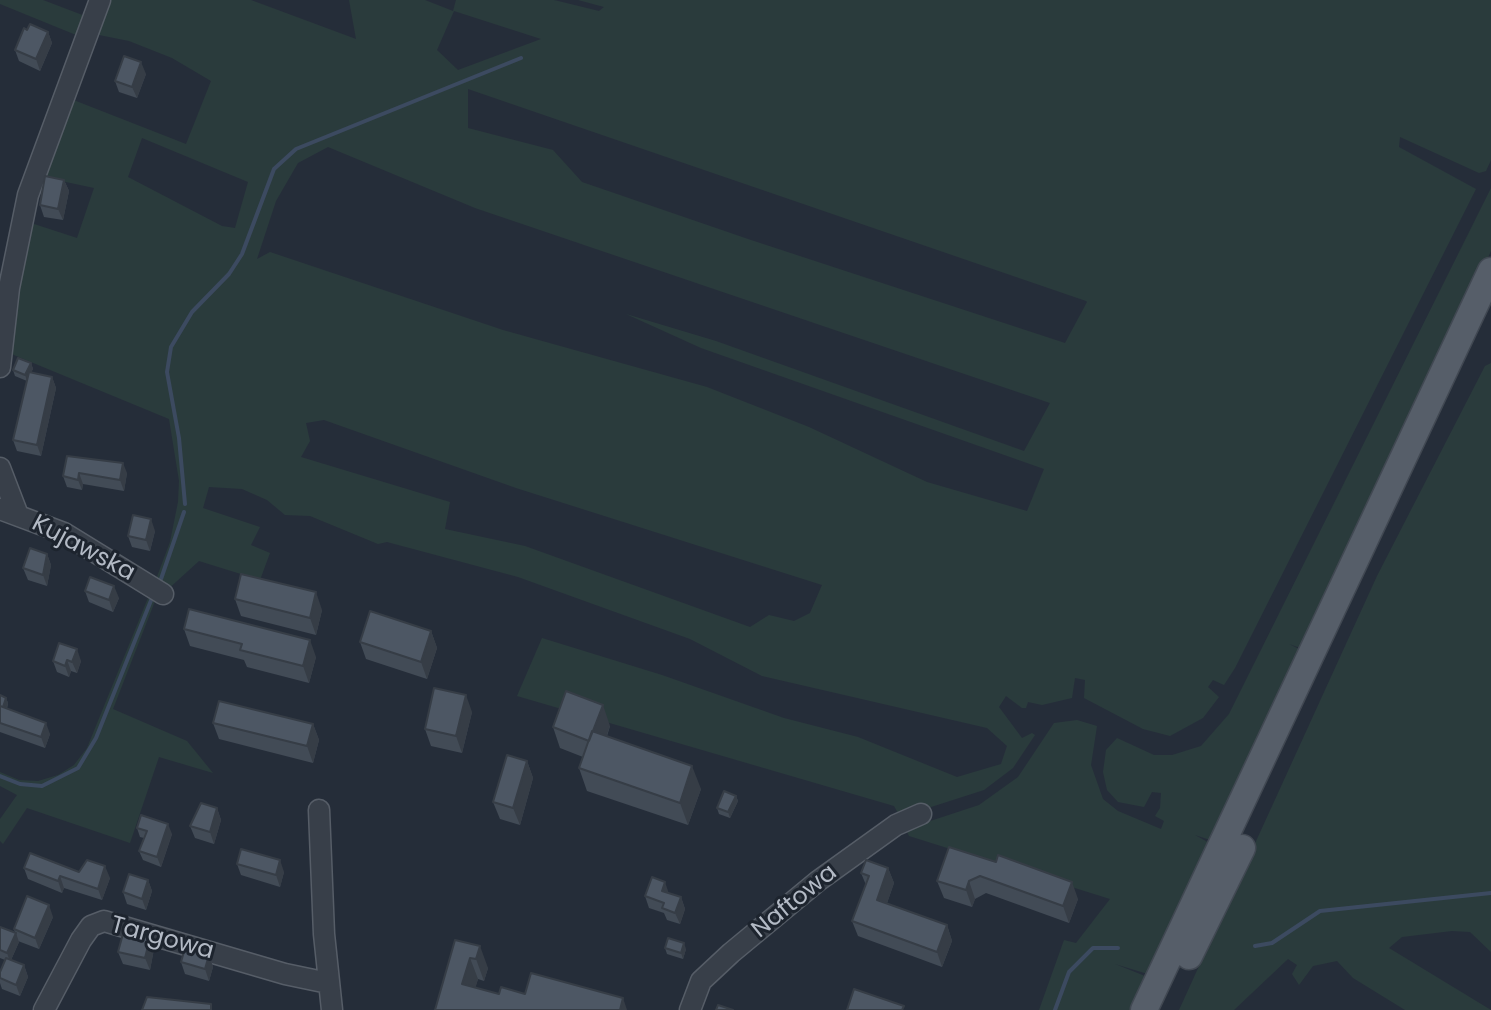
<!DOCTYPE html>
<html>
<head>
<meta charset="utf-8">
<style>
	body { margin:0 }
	canvas { display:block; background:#252d39 }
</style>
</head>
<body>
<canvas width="1491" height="1010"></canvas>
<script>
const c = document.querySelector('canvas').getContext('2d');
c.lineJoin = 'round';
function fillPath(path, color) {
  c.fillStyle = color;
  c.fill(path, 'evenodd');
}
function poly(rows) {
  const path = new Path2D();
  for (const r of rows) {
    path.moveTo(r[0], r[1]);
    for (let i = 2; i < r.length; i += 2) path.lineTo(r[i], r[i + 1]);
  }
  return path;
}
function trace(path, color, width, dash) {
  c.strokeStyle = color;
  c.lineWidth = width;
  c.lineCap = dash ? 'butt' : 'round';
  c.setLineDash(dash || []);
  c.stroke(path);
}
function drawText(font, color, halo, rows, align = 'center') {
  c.font = font + ' Poppins,sans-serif';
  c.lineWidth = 6;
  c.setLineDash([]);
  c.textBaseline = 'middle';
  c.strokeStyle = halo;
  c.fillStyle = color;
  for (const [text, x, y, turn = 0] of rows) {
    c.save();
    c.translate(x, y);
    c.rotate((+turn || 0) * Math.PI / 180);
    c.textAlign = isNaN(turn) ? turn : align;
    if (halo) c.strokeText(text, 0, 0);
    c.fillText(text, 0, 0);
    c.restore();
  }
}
fillPath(poly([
	[0,0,43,0,85,16,81,37,0,4],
	[108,0,251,0,356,39,349,0,425,0,453,11,456,0,554,0,599,11,604,7,578,0,1491,0,1491,160,1486,171,1479,173,1400,137,1399,147,1476,189,1235,668,1224,685,1213,680,1208,687,1219,697,1203,718,1170,736,1143,729,1084,698,1085,680,1075,678,1072,698,1042,705,1028,702,1026,708,1022,708,1006,696,999,707,1022,738,1032,733,1035,735,1013,768,984,790,900,817,894,806,517,696,542,638,662,675,784,718,858,737,957,777,1001,764,1007,746,987,728,762,676,690,639,518,577,387,542,378,544,310,516,285,515,267,500,242,489,209,487,203,508,260,527,251,545,270,553,260,580,199,561,166,591,155,582,170,542,178,502,179,481,169,419,9,353,28,222,77,238,94,188,38,176,71,99,186,144,211,81,172,58,129,41,94,34],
	[454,11,541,39,458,70,437,50],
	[468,89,1086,301,1087,302,1065,343,751,240,582,182,553,150,468,128],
	[142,138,248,182,235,228,222,226,128,177],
	[328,147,475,208,1050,403,1024,451,716,341,626,314,701,348,1044,469,1027,511,927,482,809,427,707,387,503,330,270,252,257,259,276,201,298,163],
	[324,420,516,488,822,585,810,613,794,621,769,615,750,627,525,546,445,529,450,502,301,457,310,441,306,423],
	[1491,188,1491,251,1306,650,1289,644,1305,652,1216,842,1195,835,1213,845,1151,975,1115,964,1150,978,1134,1010,1039,1010,1064,940,1076,943,1110,899,909,836,906,829,979,805,1018,777,1054,723,1077,720,1097,726,1091,765,1103,799,1118,811,1161,829,1164,821,1155,816,1160,808,1161,793,1152,792,1144,807,1118,802,1107,790,1103,772,1106,750,1117,738,1154,755,1172,755,1201,746,1229,714],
	[1491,363,1491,952,1470,932,1452,931,1402,937,1389,948,1491,1010,1405,1010,1353,978,1337,961,1313,966,1299,985,1292,974,1297,965,1288,959,1234,1010,1179,1010,1377,576,1485,366],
	[148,598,155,601,113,709,187,741,213,773,159,757,130,843,27,808,3,844,0,841,0,819,17,795,0,786,0,772,19,780,38,781,58,775,74,765,87,748]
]), '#2a3b3c');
trace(poly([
	[185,504,179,438,167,372,171,347,192,312,229,274,242,254,274,169,296,149,521,58],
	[161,579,184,512],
	[0,776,20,784,42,786,78,768,96,738,152,598],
	[1255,946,1272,943,1320,911,1491,893],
	[1055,1010,1069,972,1093,948,1118,948]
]), '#3c4a60', 4);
const minor = poly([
	[0,367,9,288,28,195,100,0],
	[0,468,18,515],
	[0,509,64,533,163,594],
	[319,810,324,934,332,1010],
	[44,1010,81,940,91,926,104,921,285,974,328,983],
	[690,1010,701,981,731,953,818,881,896,825,921,814]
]);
const major = poly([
	[1189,956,1242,848],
	[1144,1010,1491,271]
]);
trace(minor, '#565d67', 23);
trace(major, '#414852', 29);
trace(minor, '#383f49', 20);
trace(major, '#565e69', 26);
fillPath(poly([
	[27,30,48,32,52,43,40,71,19,61,15,50],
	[146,74,137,98,119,92,115,81],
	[64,180,69,191,63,220,44,217,40,205],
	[31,363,33,369,31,372,52,377,56,388,41,456,17,451,13,440,27,381,15,376,13,370],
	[67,456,127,473,124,491,83,484,82,490,67,487,63,476],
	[155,531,150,551,132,547,128,536],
	[47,554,51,565,47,586,28,580,23,568],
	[85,591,119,598,113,612,89,602],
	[235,599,322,610,316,635,241,616],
	[184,629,316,657,309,683,247,667,244,660,190,646],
	[431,631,437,648,427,679,366,659,360,642],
	[59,643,81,661,77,673,71,671,69,677,57,672,53,661],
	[0,695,6,698,8,703,7,709,50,734,45,748,0,732],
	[472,712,462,753,431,746,425,729],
	[213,723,313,724,319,740,313,763,219,739],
	[610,726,607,736,701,789,688,825,587,791,579,768,583,757,560,748,553,727],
	[527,761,533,778,520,825,500,819,493,802],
	[736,796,738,801,730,818,719,814,717,808],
	[217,808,221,820,214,844,195,838,190,826],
	[137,828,172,834,161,867,143,860,139,851,144,838,140,837],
	[949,847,1078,899,1069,923,986,893,975,899,972,907,944,898,937,881],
	[237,864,284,872,280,887,241,875],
	[24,868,79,872,110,878,102,900,64,888,62,893,28,879],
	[888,868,894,883,887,903,947,925,952,941,942,967,858,936,852,921,866,885,861,873],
	[148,880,152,891,146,910,127,904,123,892],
	[669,893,681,897,685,909,680,924,667,920,664,913,649,908,645,896],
	[53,917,39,949,18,941,19,942,11,960,24,965,28,977,20,996,2,989,0,983,0,972,5,960,0,958,0,927,15,933,14,929],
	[150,938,154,949,150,970,123,964,118,952],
	[455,940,488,968,484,981,478,979,475,988,499,994,525,994,435,1010],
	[665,948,686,949,683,959,667,954],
	[209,955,213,967,209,981,185,974,181,962]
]), '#424b56');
fillPath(poly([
	[48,32,52,43,40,71,36,59],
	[141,62,146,74,137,98,132,87],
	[64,180,69,191,63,220,58,209],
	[31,363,33,369,27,381,25,375],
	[52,377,56,388,41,456,37,445],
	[123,463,127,473,124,491,120,480],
	[79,473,83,484,82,490,78,480],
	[151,519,155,531,150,551,146,540],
	[47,554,51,565,47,586,43,575],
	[114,586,119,598,113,612,109,600],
	[316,592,322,610,316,635,310,618],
	[431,631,437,648,427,679,421,662],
	[310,640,316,657,309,683,303,666],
	[77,649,81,661,77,673,72,662],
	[67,660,71,671,69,677,65,666],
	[466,695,472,712,462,753,456,736],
	[6,698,8,703,4,716,2,711],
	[603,705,610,726,597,762,589,741],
	[46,723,50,734,45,748,41,737],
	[313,724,319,740,313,763,307,746],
	[527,761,533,778,520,825,513,808],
	[692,766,701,789,688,825,680,803],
	[736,796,738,801,730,818,728,812],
	[217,808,221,820,214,844,210,832],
	[168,824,172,834,161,867,157,857],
	[280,860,284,872,280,887,276,875],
	[105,866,110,878,102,900,98,889],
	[888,868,894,883,883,915,877,900],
	[60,876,64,888,62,893,58,881],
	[148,880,152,891,146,910,142,899],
	[969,881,975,899,972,907,966,890],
	[665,882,669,894,662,891],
	[1072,882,1078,899,1069,923,1063,906],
	[681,897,685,909,680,924,675,913],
	[49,905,53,917,39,949,35,938],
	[947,925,952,941,942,967,937,952],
	[16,933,19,942,10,962,7,953],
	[150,938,154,949,150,970,145,958],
	[684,943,686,949,683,959,681,953],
	[480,946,488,968,484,981,476,959],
	[209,955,213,967,209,981,205,969],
	[470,958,478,979,470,1006,462,984],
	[24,965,28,977,20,996,16,985],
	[623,998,627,1010,620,1010]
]), '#363d46');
const building = poly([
	[30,24,48,32,36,59,15,50,24,28,27,30,30,24],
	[124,56,141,62,132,87,115,81,124,56],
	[45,176,64,180,58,209,40,205,45,176],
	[18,358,31,363,25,375,13,370,18,358],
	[29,372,52,377,37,445,13,440,29,372],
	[67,456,123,463,120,480,79,473,78,480,63,476,67,456],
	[133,515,151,519,146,540,128,536,133,515],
	[30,548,47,554,43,575,23,568,30,548],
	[241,574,316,592,310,618,235,599,241,574],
	[90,577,114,586,109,600,85,591,90,577],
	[189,609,310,640,303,666,240,650,242,644,184,629,189,609],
	[370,611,431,631,421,662,360,642,370,611],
	[59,643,77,649,72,662,67,660,65,666,53,661,59,643],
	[434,688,466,695,456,736,425,729,434,688],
	[566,691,603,705,589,741,553,727,566,691],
	[0,695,6,698,3,707,0,706,0,695],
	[219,701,313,724,307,746,213,723,219,701],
	[0,706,46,723,41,737,0,723,0,706],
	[592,731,692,766,680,803,579,768,592,731],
	[507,755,527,761,513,808,493,802,507,755],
	[724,791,736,796,728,812,717,808,724,791],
	[201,803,217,808,210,832,190,826,201,803],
	[141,815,168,824,157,857,139,851,147,831,137,828,141,815],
	[949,847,996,862,998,855,1072,882,1063,906,980,876,969,881,966,890,937,881,949,847],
	[241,849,280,860,276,875,237,864,241,849],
	[30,853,79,872,87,860,105,866,98,889,60,876,58,881,24,868,30,853],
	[866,860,888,868,877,900,947,925,937,952,852,921,869,876,861,873,866,860],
	[129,874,148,880,142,899,123,892,129,874],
	[652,877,665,882,662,891,681,897,675,913,662,908,664,903,645,896,652,877],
	[27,896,49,905,35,938,14,929,27,896],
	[0,927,16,933,7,953,0,950,0,927],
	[124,930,150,938,145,958,118,952,124,930],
	[668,938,684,943,681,953,665,948,668,938],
	[455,940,480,946,476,959,470,958,462,984,499,994,501,987,525,994,531,973,623,998,620,1010,435,1010,455,940],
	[185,948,209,955,205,969,181,962,185,948],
	[6,958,24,965,16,985,0,978,0,972,6,958],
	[854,989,904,1006,902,1010,847,1010,854,989],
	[147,997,211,1004,211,1010,142,1010,147,997],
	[718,1005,733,1010,716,1010,718,1005]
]);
fillPath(building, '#4d5764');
trace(building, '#363d46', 2);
drawText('24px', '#b3bac5', '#1d242e', [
	["Kujawska",83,549,28],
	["Naftowa",795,902,-39],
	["Targowa",162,939,15]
]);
</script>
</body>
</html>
